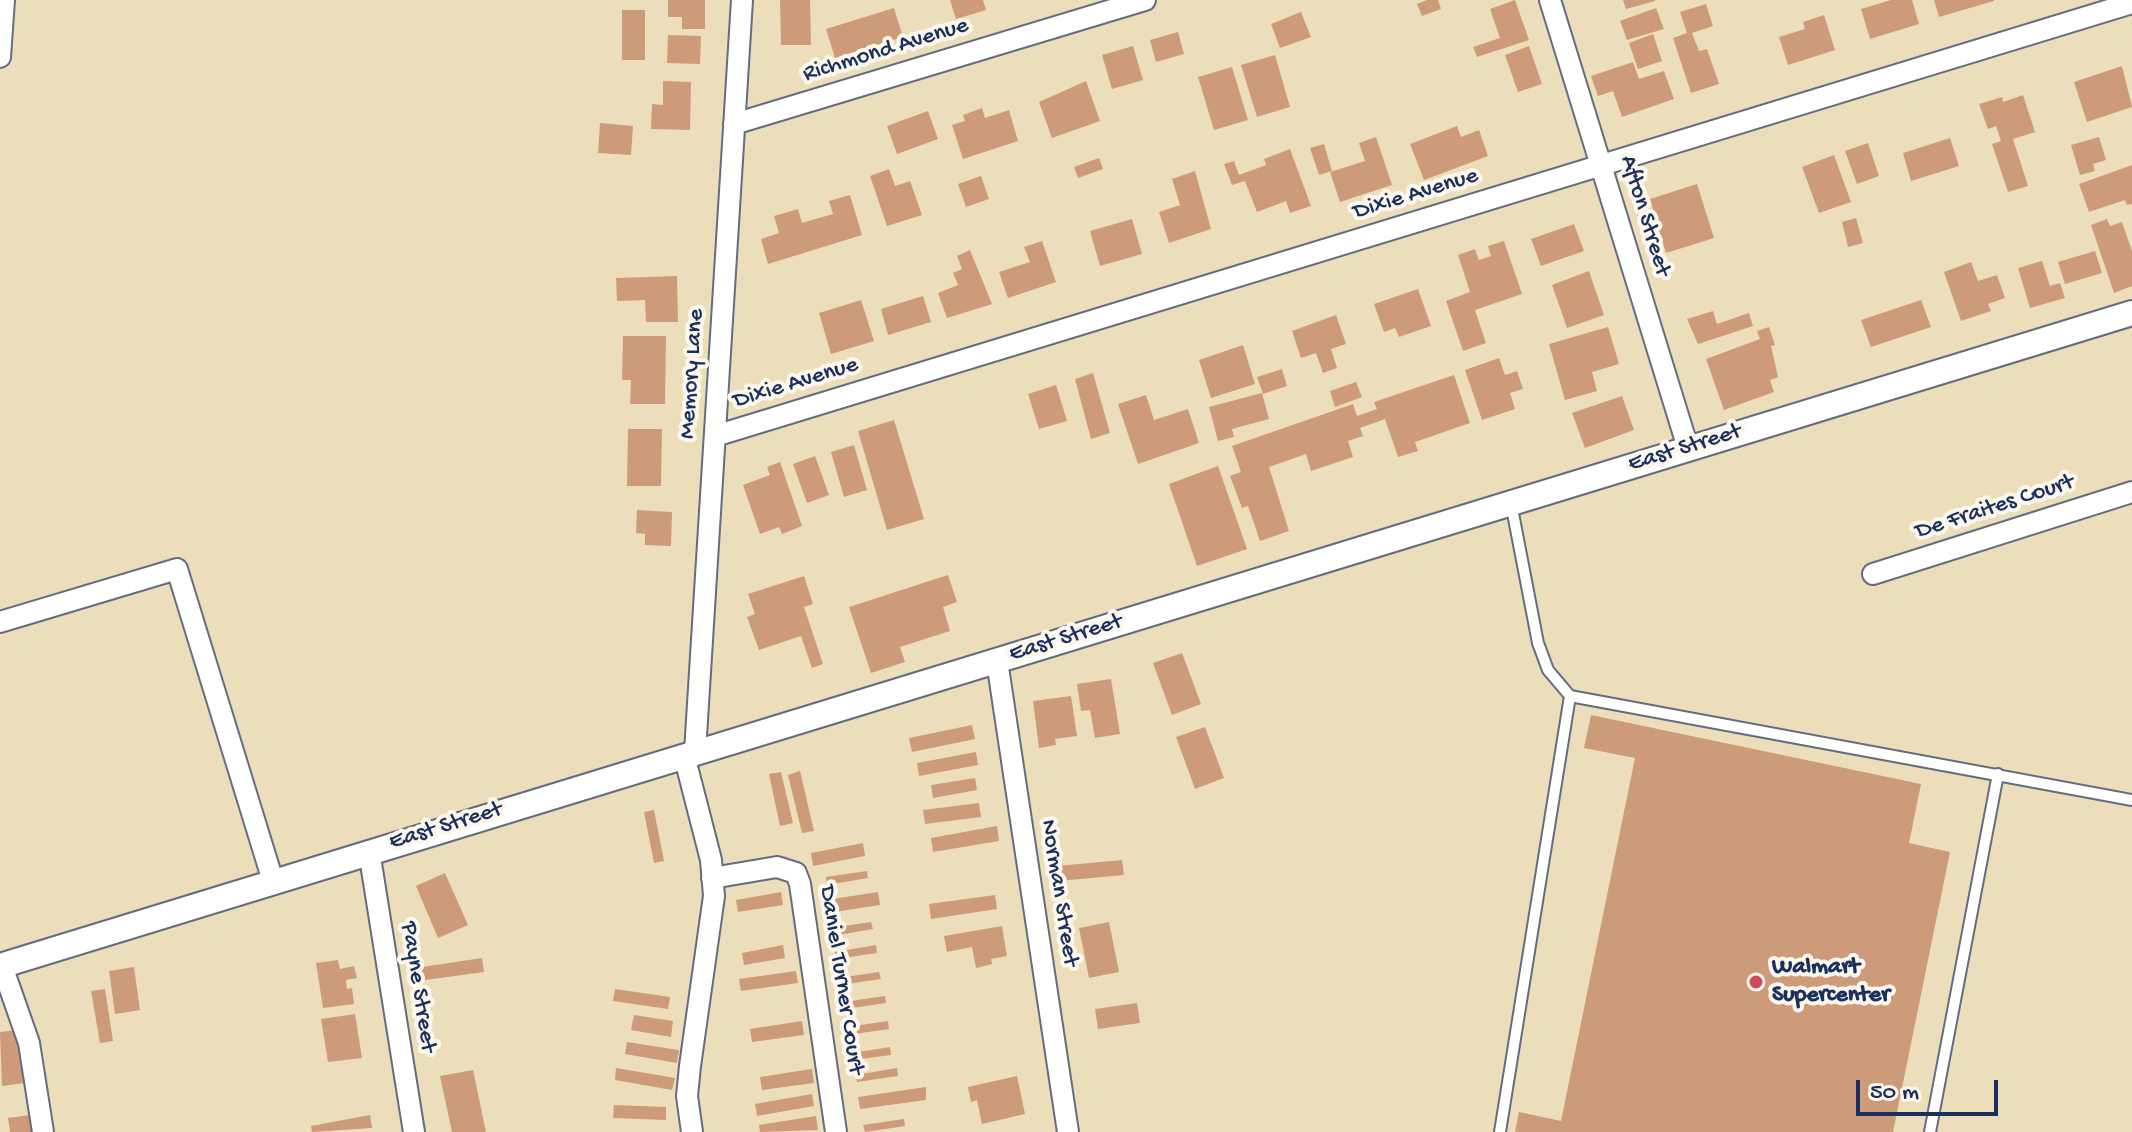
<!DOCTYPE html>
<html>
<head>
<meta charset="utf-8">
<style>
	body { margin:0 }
	#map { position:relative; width:2132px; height:1132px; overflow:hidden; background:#ecdebb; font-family:"Gochi Hand",sans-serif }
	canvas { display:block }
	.scale { position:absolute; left:1856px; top:1080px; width:142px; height:36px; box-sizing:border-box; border:4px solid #1b2f5e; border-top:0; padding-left:10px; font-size:24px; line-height:28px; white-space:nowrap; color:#1b2f5e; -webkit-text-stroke:6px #fbf7ec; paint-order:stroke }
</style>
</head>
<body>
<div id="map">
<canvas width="2132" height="1132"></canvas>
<div class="scale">50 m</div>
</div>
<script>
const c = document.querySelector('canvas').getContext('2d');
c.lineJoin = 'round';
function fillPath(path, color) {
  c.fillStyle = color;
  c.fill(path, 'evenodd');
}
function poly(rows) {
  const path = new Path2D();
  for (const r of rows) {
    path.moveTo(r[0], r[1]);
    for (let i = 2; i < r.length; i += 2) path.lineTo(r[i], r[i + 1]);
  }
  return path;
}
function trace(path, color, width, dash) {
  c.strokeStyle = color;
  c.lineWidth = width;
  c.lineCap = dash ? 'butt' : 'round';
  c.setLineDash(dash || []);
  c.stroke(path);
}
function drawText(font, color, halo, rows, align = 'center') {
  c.font = font + ' "Gochi Hand",sans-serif';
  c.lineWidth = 8;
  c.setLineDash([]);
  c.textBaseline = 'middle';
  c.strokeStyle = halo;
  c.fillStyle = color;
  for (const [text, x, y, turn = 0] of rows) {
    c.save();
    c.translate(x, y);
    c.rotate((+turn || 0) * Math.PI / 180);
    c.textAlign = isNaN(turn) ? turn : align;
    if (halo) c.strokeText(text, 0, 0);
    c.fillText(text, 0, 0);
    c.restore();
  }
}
fillPath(poly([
	[668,0,705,0,705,29,682,29,682,17,668,17],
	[780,0,810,0,811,45,781,45],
	[950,0,983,0,986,10,956,19],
	[1427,0,1438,0,1441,9,1422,16,1417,4],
	[1515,0,1529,40,1477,57,1473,47,1500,38,1490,9],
	[1623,0,1655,0,1655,1,1626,9],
	[1891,0,1912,0,1919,24,1870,39,1861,9],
	[1934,0,1994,0,1994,1,1939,17],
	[1706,4,1713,26,1692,33,1699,51,1707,49,1719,84,1691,93,1673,38,1687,33,1680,12],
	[894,8,903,37,835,58,826,29],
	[1656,8,1664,29,1627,40,1620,21],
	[622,10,645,10,645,60,622,60],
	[1301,12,1311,37,1280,48,1271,24],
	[1824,15,1835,50,1788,65,1779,37,1805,29,1803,22],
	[1178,32,1184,54,1156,62,1150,40],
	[1653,34,1662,61,1638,69,1629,43],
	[668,35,701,36,700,64,667,63],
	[1133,46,1143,80,1112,89,1102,55],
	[1529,46,1542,84,1518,92,1505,55],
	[1275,55,1290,107,1257,117,1241,65],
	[1633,62,1639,79,1664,71,1674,99,1622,117,1613,91,1598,96,1591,76],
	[2122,66,2132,107,2087,122,2074,82],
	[1232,67,1248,120,1214,130,1198,77],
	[663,81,691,82,690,130,651,129,652,104,663,105],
	[1086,81,1100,121,1052,138,1039,102],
	[2023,95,2035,132,2013,139,2028,186,2008,192,1992,144,2001,141,1996,126,1988,129,1979,104,2002,97,2003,102],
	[982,108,985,118,1009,110,1018,141,963,159,952,125,965,121,963,115],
	[928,111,938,139,897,154,887,126],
	[600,123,633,126,631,155,598,153],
	[1457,126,1461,137,1479,130,1488,156,1424,180,1410,144],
	[1376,137,1392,185,1340,202,1330,172,1365,161,1359,143],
	[2099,137,2106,160,2093,164,2095,171,2080,175,2071,145],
	[1950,138,1959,166,1911,181,1903,153],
	[1868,143,1879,176,1857,184,1845,151],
	[1324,144,1332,171,1319,175,1310,148],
	[1290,149,1311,206,1290,213,1286,201,1257,212,1245,181,1232,185,1224,164,1234,161,1239,175,1266,165,1264,159],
	[1834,155,1851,202,1819,213,1802,167],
	[1099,158,1103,169,1078,178,1074,167],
	[2132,165,2132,204,2127,205,2125,200,2089,212,2079,184],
	[889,169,895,186,910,181,922,215,887,226,870,176],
	[1195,171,1211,229,1169,243,1159,212,1180,205,1172,179],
	[981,176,989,199,966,207,958,184],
	[1697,184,1714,238,1666,253,1650,199],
	[850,195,862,235,768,264,761,239,779,233,774,216,798,209,802,223,833,214,829,201],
	[1856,218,1863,243,1848,247,1842,222],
	[1132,219,1142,254,1100,266,1090,231],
	[2107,219,2110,226,2122,222,2132,251,2132,286,2114,293,2091,225],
	[1574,224,1584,251,1541,266,1531,239],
	[1042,241,1056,282,1008,298,999,272,1030,262,1024,247],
	[1504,241,1522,294,1475,310,1486,343,1463,351,1446,301,1470,292,1458,255,1475,249,1479,260,1491,256,1488,246],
	[970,250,992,304,947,318,938,293,958,285,953,273,962,269,957,256],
	[2095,251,2102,273,2065,284,2058,262],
	[2042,261,2050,286,2060,283,2065,298,2030,308,2018,268],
	[1971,262,1978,281,1997,275,2005,298,1988,304,1991,311,1961,321,1944,272],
	[1589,271,1604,315,1567,328,1552,285],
	[677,276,678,322,646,322,645,300,617,301,616,278],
	[1418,289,1431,326,1399,337,1395,328,1384,332,1374,304],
	[923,296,931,322,888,335,881,309],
	[861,300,874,341,831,354,819,313],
	[1921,300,1931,327,1871,347,1861,320],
	[1713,311,1717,324,1749,313,1753,326,1698,344,1687,319],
	[1336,315,1346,344,1331,349,1337,368,1323,373,1316,353,1301,358,1292,331],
	[1608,327,1619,364,1592,372,1597,391,1565,400,1549,344],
	[1769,327,1775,345,1771,346,1778,377,1770,380,1774,392,1724,410,1706,359,1760,339,1757,331],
	[623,336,666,336,665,404,630,404,631,380,622,380],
	[1243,345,1255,384,1211,398,1199,360],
	[1499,358,1505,375,1517,371,1523,389,1510,393,1515,409,1482,420,1465,370],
	[1282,369,1287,386,1263,394,1257,377],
	[1093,373,1110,433,1091,439,1075,379],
	[1454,375,1470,423,1415,442,1418,451,1398,457,1385,419,1360,428,1363,436,1348,441,1353,457,1311,471,1306,454,1269,467,1289,531,1260,541,1248,506,1242,508,1230,476,1241,472,1232,446,1353,404,1357,416,1377,409,1374,402],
	[1356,382,1362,397,1335,407,1330,391],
	[1056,385,1067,421,1039,429,1028,394],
	[1262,393,1269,419,1232,429,1234,437,1218,441,1209,407],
	[1146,395,1154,420,1188,409,1199,443,1138,464,1118,404],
	[1622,396,1634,430,1585,448,1572,413],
	[894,420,924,519,887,530,858,431],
	[628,429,662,429,661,486,627,486],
	[854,445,867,490,844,497,831,452],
	[815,456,829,495,807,503,793,464],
	[780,462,802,526,782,534,779,527,760,534,743,485,770,475,767,467],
	[1218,466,1247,549,1197,566,1169,484],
	[637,510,672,512,671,546,645,545,645,534,636,533],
	[948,575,957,602,943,607,950,631,900,647,905,662,871,673,849,607],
	[804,576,813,604,804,607,823,664,812,668,801,636,759,650,747,617,755,614,748,594],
	[1182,653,1201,704,1172,715,1153,663],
	[1111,679,1120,734,1095,738,1090,710,1081,711,1077,684],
	[1071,696,1077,736,1055,739,1056,745,1039,748,1033,701],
	[1591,715,1921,784,1909,843,1950,852,1893,1132,1515,1132,1519,1112,1561,1121,1635,758,1584,748],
	[972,725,975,739,912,752,909,738],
	[1205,727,1224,778,1195,789,1176,737],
	[976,752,978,765,919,776,917,763],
	[800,771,814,831,802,833,788,775],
	[781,772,793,823,780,826,769,774],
	[975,778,977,790,933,798,931,785],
	[979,803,981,817,925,824,923,810],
	[654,810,664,861,654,863,644,812],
	[997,826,999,841,933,852,931,838],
	[863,843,865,856,813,866,811,853],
	[1122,860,1124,875,1058,881,1057,866],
	[867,871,868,878,827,885,826,877],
	[445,873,468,925,438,938,416,886],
	[781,892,783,905,738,912,736,900],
	[878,892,880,905,828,913,826,900],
	[995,895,997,909,931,919,929,904],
	[871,922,873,929,832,936,830,928],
	[1109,922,1119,972,1089,978,1079,928],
	[1002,926,1007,956,991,959,992,964,976,968,972,947,947,952,944,936],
	[783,945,785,958,744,965,742,953],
	[876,945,877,953,836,959,835,952],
	[482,958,484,972,418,981,416,968],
	[338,960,340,969,354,966,357,978,346,980,347,989,352,988,354,1004,323,1008,316,963],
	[134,967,140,1010,115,1014,109,971],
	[796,971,798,983,741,991,739,979],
	[879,972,881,979,840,985,838,978],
	[105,989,113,1041,100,1043,91,991],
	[615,989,670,997,668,1009,613,1001],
	[885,996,886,1003,845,1009,844,1002],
	[1137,1003,1140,1023,1098,1029,1095,1009],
	[355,1014,362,1058,328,1062,321,1019],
	[634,1015,673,1021,671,1037,631,1030],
	[802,1021,804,1035,752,1042,750,1029],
	[888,1021,889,1029,847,1035,846,1027],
	[17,1030,25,1083,2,1086,0,1032],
	[627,1042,679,1050,677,1063,625,1054],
	[890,1047,891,1055,853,1060,852,1053],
	[616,1068,675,1078,672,1090,615,1080],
	[897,1068,898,1076,857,1082,856,1075],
	[812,1069,814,1083,762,1090,760,1077],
	[473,1070,486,1132,452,1132,440,1076],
	[1017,1076,1025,1114,982,1124,977,1100,971,1102,968,1087],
	[926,1087,926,1100,860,1109,858,1097],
	[812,1094,814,1106,757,1116,755,1104],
	[614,1105,666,1107,666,1120,613,1118],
	[30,1115,33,1132,10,1132,8,1118],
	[370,1115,372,1128,312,1132,311,1126],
	[816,1116,818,1130,760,1132,759,1125],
	[904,1119,905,1126,865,1132,863,1125]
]), '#ce9b7a');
const service = poly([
	[1511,503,1538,643,1548,670,1570,696],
	[1500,1132,1570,696,2132,800],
	[1930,1132,1998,774]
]);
const minor = poly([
	[1550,0,1688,448],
	[0,57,4,0],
	[734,124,1145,0],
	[715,436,2132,3],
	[1873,574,2132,492],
	[0,622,177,569,273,881],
	[997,661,1068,1132],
	[695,752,742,0],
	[684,755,711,860,714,896,690,1066,687,1096,692,1132],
	[369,851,414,1132],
	[712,878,777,867,796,873,800,884,836,1132],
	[2,966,29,1043,43,1132]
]);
const tertiary = poly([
	[0,966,2132,313]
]);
trace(service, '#646c7f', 14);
trace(minor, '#646c7f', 24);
trace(tertiary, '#646c7f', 28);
trace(service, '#fff', 10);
trace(minor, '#fff', 20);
trace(tertiary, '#fff', 24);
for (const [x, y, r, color] of [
	[1756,982,8,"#d1495b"]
]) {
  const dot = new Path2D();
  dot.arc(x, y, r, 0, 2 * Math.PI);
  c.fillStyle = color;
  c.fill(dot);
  trace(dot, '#fbf7ec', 3);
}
drawText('24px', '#1b2f5e', '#fbf7ec', [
	["Richmond Avenue",886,51,-17],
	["Dixie Avenue",1416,195,-17],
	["Afton Street",1644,216,73],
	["Memory Lane",693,374,-86],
	["Dixie Avenue",796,384,-17],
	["East Street",1685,449,-17],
	["De Fraites Court",1995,508,-18],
	["East Street",1066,639,-17],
	["East Street",446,827,-17],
	["Norman Street",1058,893,81],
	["Daniel Turner Court",840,980,81],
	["Payne Street",417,987,81]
]);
drawText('bold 24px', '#1b2f5e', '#fbf7ec', [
	["Walmart",1772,968],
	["Supercenter",1772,996]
], 'left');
</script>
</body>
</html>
